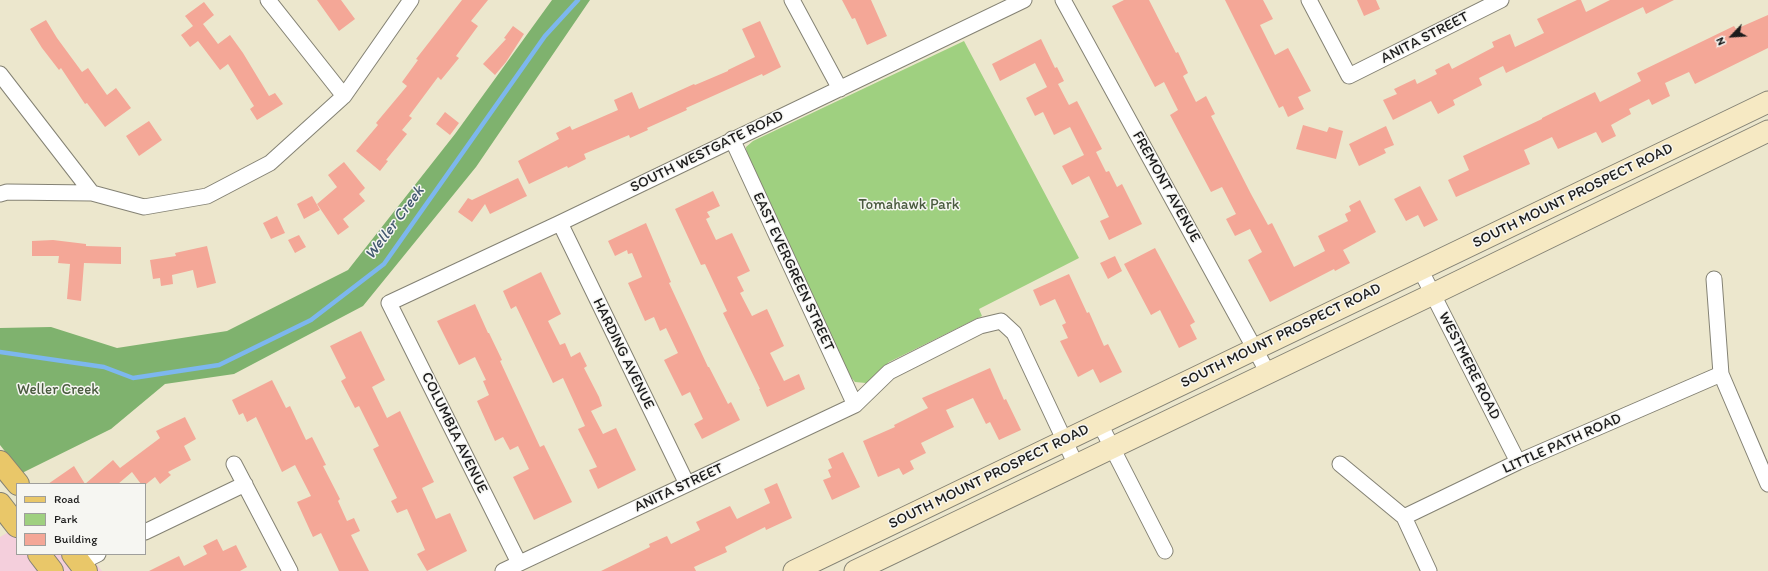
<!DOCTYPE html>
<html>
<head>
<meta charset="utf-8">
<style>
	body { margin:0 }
	#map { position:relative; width:1768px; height:571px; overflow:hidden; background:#ece7cd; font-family:Itim,sans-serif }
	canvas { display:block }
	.legend { position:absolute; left:16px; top:483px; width:130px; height:72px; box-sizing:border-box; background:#f6f6f2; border:1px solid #9f9f9c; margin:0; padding:5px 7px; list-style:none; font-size:12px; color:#1c1c1c }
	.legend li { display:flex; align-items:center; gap:8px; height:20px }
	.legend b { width:20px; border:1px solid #9f9f9c }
	.north { position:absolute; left:1712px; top:16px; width:40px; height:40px; -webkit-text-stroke:3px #f6f6f2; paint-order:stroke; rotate:245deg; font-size:11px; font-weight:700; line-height:16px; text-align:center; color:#1c1c1c }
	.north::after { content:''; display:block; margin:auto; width:14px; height:18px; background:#1c1c1c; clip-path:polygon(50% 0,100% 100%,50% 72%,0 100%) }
</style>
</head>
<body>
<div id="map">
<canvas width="1768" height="571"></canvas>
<ul class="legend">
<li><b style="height:5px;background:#e9c769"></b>Road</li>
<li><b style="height:11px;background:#9fd080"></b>Park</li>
<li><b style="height:11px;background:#f4a797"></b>Building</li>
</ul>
<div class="north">N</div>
</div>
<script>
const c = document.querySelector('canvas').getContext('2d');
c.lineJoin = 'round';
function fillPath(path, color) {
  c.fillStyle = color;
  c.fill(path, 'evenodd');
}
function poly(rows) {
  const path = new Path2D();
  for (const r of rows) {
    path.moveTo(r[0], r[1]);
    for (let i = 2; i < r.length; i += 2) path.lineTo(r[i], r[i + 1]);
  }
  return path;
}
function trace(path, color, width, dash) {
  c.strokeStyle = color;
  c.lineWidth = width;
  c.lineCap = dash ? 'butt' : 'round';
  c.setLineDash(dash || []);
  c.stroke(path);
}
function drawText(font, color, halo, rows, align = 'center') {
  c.font = font + ' Itim,sans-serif';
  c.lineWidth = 3;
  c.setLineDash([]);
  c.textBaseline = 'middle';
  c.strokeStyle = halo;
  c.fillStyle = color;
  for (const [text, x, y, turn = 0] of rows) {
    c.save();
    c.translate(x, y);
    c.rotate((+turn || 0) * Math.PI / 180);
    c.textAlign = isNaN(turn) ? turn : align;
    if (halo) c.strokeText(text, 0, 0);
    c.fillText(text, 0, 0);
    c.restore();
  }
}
fillPath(poly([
	[17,527,17,554,88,554,102,571,0,571,0,537]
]), '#f4cfdc');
fillPath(poly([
	[964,41,1079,258,979,309,982,316,889,362,873,379,866,383,855,382,848,374,747,159,746,147,753,141]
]), '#9fd080');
fillPath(poly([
	[552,0,590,0,476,167,363,306,234,374,165,384,111,429,22,473,0,445,0,328,51,327,117,348,227,331,348,270,455,134]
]), '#7fb26e');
trace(poly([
	[0,352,104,367,133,378,219,365,311,320,384,264,545,36,578,0]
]), '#7db7ee', 4.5);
fillPath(poly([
	[317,0,341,0,355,19,339,31],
	[462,0,488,0,471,21,478,26,456,56,459,58,441,80,438,77,409,116,412,118,402,130,407,134,386,160,388,161,380,171,356,151,378,125,376,123,407,86,402,82,418,60,416,59],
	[842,0,871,0,887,36,867,45,855,18,852,19],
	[1124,0,1149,0,1176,53,1178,52,1188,73,1183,76,1196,102,1206,96,1215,114,1211,116,1251,194,1268,225,1272,223,1294,267,1325,251,1318,236,1348,221,1345,214,1351,211,1349,206,1360,200,1376,232,1343,250,1350,263,1335,271,1334,269,1270,302,1248,260,1262,252,1250,229,1235,236,1226,219,1236,214,1222,187,1211,192,1170,115,1178,110,1164,82,1155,87,1112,6],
	[1225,0,1263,0,1273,19,1260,25,1275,55,1288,48,1311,91,1298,97,1304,109,1288,117,1283,106,1279,108],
	[1357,0,1376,0,1380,9,1364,16],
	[1577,0,1581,0,1586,12,1610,0,1674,0,1646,14,1643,7,1506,73,1503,66,1479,78,1482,85,1453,100,1455,105,1438,114,1431,101,1393,120,1383,100,1397,94,1394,89,1415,79,1417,84,1437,74,1435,70,1449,63,1452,69,1494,47,1492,42,1510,34,1515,47,1544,33,1537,19],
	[204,2,214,15,203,24,218,44,230,35,243,53,269,96,275,93,283,104,257,120,250,109,254,106,228,64,220,70,198,41,190,47,181,35,193,26,185,16],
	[1768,15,1768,48,1695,84,1689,72,1665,83,1670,96,1652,105,1649,99,1629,109,1631,114,1611,125,1616,136,1602,143,1596,132,1558,149,1552,137,1524,150,1530,164,1456,197,1448,180,1469,170,1463,156,1542,119,1542,118,1595,92,1600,102,1641,81,1637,73,1734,26,1736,29],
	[46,20,57,38,82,72,88,68,107,95,116,88,131,108,105,127,87,103,85,104,61,68,59,70,42,48,30,29],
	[760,21,781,67,763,76,762,74,686,108,687,110,647,128,648,130,630,138,629,135,584,154,586,159,568,168,567,166,529,184,518,161,559,139,556,133,570,126,572,130,618,110,614,100,632,92,639,109,694,84,695,85,728,71,728,70,755,57,742,29],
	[513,26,524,34,506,62,495,75,483,64,506,39,504,38],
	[1041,39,1055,68,1057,67,1064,81,1058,84,1069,105,1077,101,1102,149,1096,152,1106,172,1109,171,1117,187,1122,184,1142,224,1109,240,1100,221,1109,217,1089,176,1072,185,1062,166,1084,155,1070,127,1054,135,1043,112,1035,116,1026,98,1047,87,1035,63,1000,81,992,64],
	[445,112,459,123,450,135,436,124],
	[149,121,162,140,139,156,126,136],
	[1303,125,1327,132,1329,127,1343,131,1336,159,1296,149],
	[1386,126,1394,145,1384,149,1386,153,1359,166,1349,144],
	[344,162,365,188,359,194,365,201,343,219,349,227,338,235,317,204,337,187,328,175],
	[518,178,527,196,490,214,485,204,472,222,458,212,468,198,472,200],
	[1420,186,1438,220,1424,227,1418,215,1406,221,1394,199],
	[713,191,720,206,707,212,710,217,706,219,716,240,732,233,750,271,737,277,744,291,740,293,752,316,767,309,784,346,770,353,784,381,799,374,805,389,767,407,759,389,760,389,723,313,727,311,705,264,701,265,675,209],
	[312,196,320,210,304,219,297,204],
	[277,216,285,233,271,239,263,223],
	[646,223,671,282,669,283,708,367,709,367,728,404,731,402,740,420,702,439,694,424,703,419,690,392,682,396,664,360,678,353,666,328,660,331,654,317,645,321,628,283,642,277,632,253,628,254,627,250,615,256,608,241],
	[299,235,306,247,295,253,288,240],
	[53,240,86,244,86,246,121,247,121,264,84,263,81,301,67,299,70,264,58,263,59,256,32,256,32,241],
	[207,246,216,283,197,288,193,270,172,275,173,284,161,286,160,278,153,279,150,260,176,256,175,253],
	[1155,248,1195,322,1190,325,1197,339,1179,348,1160,310,1151,315,1124,264],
	[1115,256,1122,271,1108,279,1100,263],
	[541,272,561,314,548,321,560,345,565,343,571,357,580,352,587,366,584,368,599,397,602,406,591,411,603,434,616,428,636,470,598,489,589,470,597,467,578,429,585,426,563,378,553,383,516,306,511,309,503,291],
	[1069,274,1087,313,1089,312,1104,346,1108,344,1122,372,1100,383,1093,369,1078,377,1060,341,1068,338,1062,325,1066,323,1055,299,1040,306,1033,290],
	[475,304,488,333,489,333,502,360,500,361,540,447,544,445,572,502,534,520,513,477,529,469,518,446,510,450,503,437,495,441,477,401,489,395,483,381,486,380,475,357,459,365,437,321],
	[361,331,385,380,372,387,387,418,400,411,434,482,422,488,436,519,450,513,467,551,427,571,417,554,425,550,407,509,397,513,391,501,397,498,373,449,379,446,359,406,355,408,341,381,346,378,330,346],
	[990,368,1004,400,1006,399,1021,430,999,440,990,422,986,424,973,398,946,410,954,427,921,443,926,453,910,461,914,469,903,475,899,468,878,477,863,441,895,427,894,425,928,408,922,398],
	[272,380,286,408,290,406,306,440,312,437,326,465,323,466,340,499,338,501,347,521,354,518,360,531,351,535,369,571,339,571,321,533,313,537,297,502,311,496,295,465,282,472,256,417,247,422,243,413,239,415,232,400],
	[185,417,196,439,184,446,191,460,168,472,171,475,160,484,155,477,145,485,141,484,132,472,118,484,48,484,74,466,85,484,113,460,120,468,160,438,156,431],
	[843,452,860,487,832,500,823,480,831,477,828,470,832,468,828,459],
	[777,483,792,518,766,530,765,527,725,547,727,552,694,567,696,571,601,571,650,547,649,544,667,536,671,544,700,530,696,522,730,506,737,519,770,503,764,489],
	[217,539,223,551,236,545,247,567,240,571,149,571,179,556,184,566,207,554,203,546]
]), '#f4a797');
const minor = poly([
	[268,0,344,96],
	[792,0,840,89],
	[1063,0,1268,373],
	[1309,0,1349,76,1501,0],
	[0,74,92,193],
	[732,139,855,405],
	[0,194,7,192,92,193,144,207,207,196,270,163,344,96,411,0],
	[560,223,687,484],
	[1420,269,1518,462],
	[1714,279,1721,374,1768,484],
	[1100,424,1165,551],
	[234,464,290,571],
	[1340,464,1404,517,1429,571],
	[1404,517,1518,462,1721,374],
	[145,532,245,484],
	[80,563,98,554],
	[519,563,389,303,560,223,1024,0],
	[503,571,855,405,889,372,980,326,1001,321,1014,333,1076,465]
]);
const secondary = poly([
	[794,571,1768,102],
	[855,571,1433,294,1768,131]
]);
const primary = poly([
	[0,462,18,484],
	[0,504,17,526],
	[39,554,52,571],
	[73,554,86,571]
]);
trace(minor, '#848274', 17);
trace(secondary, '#848274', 23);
trace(primary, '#848274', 24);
trace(minor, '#fff', 15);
trace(secondary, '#f6e9c3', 21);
trace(primary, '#e9c769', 22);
drawText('15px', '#1c1c1c', '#f6f6f2', [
	["ANITA STREET",1425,38,-27],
	["SOUTH WESTGATE ROAD",707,152,-26],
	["FREMONT AVENUE",1166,187,61],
	["SOUTH MOUNT PROSPECT ROAD",1573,196,-26],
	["EAST EVERGREEN STREET",793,272,65],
	["SOUTH MOUNT PROSPECT ROAD",1281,336,-26],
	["HARDING AVENUE",623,354,64],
	["WESTMERE ROAD",1469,366,63],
	["COLUMBIA AVENUE",454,433,64],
	["LITTLE PATH ROAD",1562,444,-24],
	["SOUTH MOUNT PROSPECT ROAD",989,477,-26],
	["ANITA STREET",679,488,-25]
]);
drawText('15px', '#4a5b3f', '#f6f6f2', [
	["Tomahawk Park",909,205],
	["Weller Creek",58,390]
]);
drawText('italic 16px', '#435a70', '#f6f6f2', [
	["Weller Creek",395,223,-53]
]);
</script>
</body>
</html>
